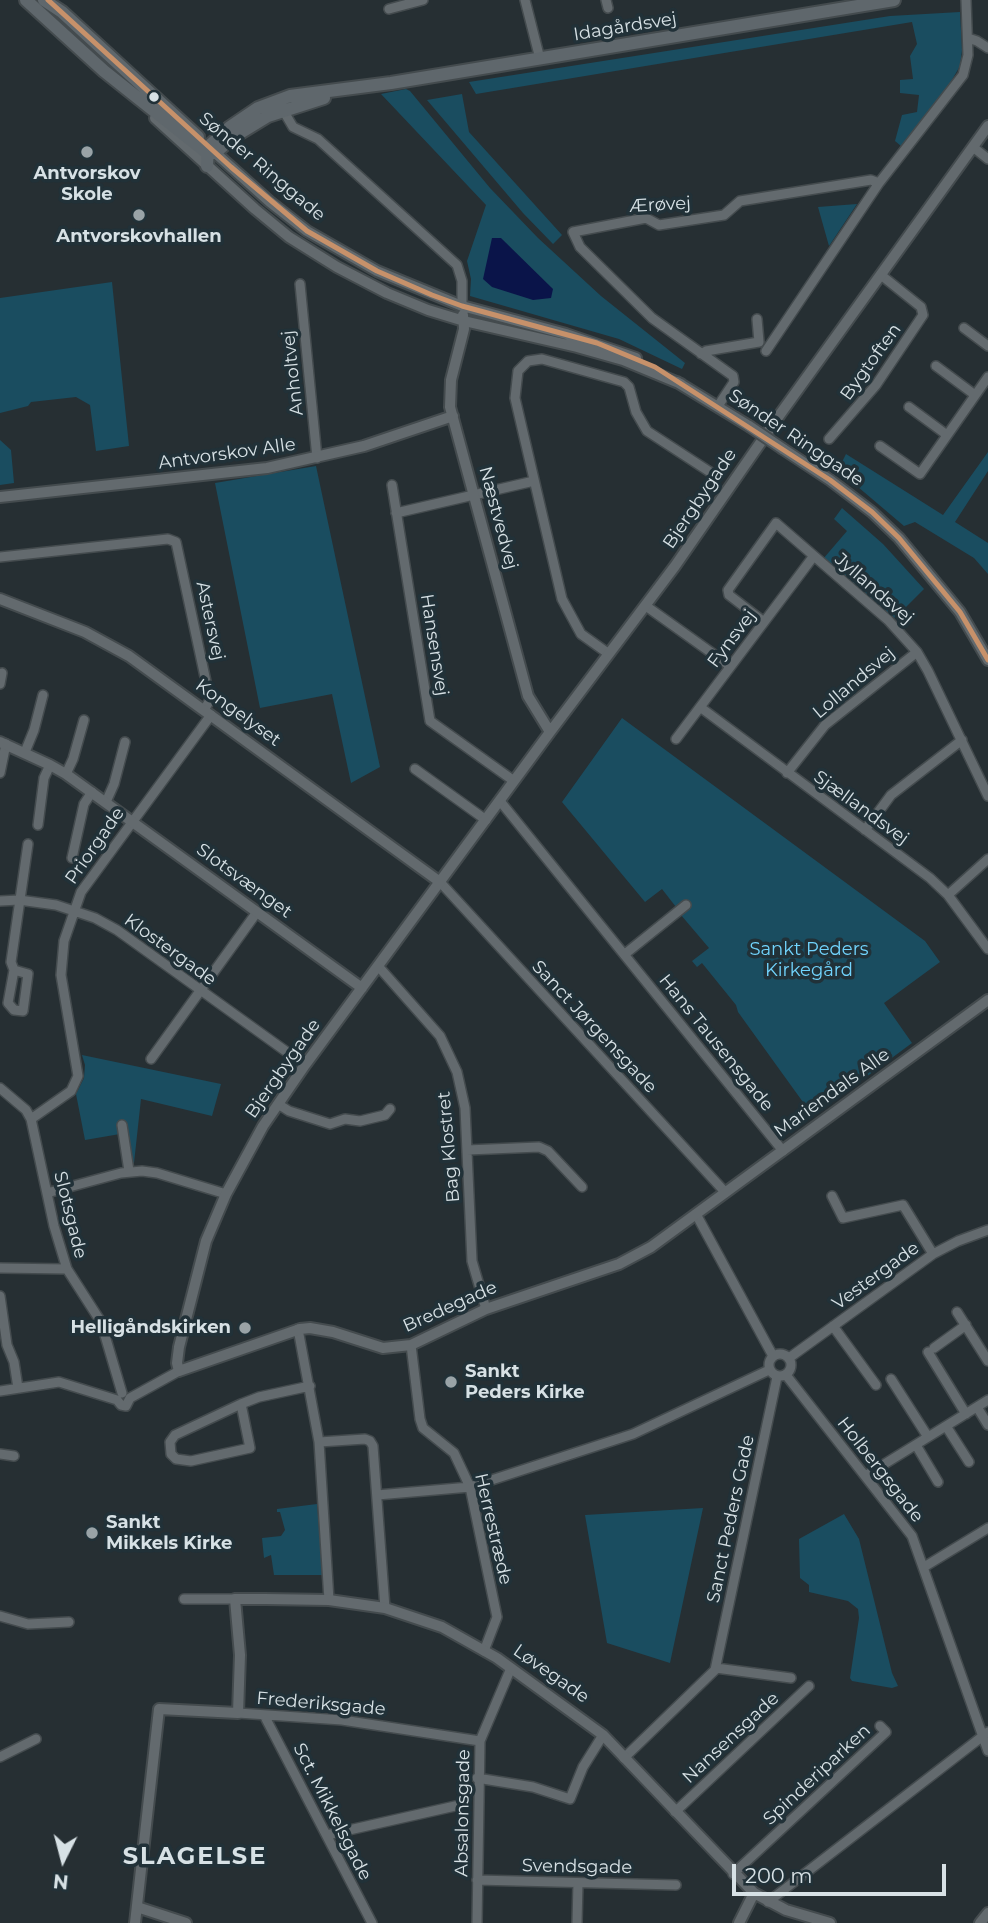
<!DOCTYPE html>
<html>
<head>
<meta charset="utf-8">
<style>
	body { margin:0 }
	#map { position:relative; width:988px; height:1923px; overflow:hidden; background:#262f33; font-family:Montserrat,sans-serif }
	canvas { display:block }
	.north { position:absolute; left:28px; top:1825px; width:70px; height:70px; -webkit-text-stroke:5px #213138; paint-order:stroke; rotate:186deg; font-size:19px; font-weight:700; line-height:28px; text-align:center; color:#d7e1e5 }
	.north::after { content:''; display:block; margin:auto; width:24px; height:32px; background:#d7e1e5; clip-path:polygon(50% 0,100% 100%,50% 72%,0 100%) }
	.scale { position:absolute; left:732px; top:1864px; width:214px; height:32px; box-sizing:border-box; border:4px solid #d7e1e5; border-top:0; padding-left:9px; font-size:21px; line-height:24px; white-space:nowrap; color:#d7e1e5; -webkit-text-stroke:5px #213138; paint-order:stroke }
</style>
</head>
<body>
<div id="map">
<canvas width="988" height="1923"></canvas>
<div class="north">N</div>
<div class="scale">200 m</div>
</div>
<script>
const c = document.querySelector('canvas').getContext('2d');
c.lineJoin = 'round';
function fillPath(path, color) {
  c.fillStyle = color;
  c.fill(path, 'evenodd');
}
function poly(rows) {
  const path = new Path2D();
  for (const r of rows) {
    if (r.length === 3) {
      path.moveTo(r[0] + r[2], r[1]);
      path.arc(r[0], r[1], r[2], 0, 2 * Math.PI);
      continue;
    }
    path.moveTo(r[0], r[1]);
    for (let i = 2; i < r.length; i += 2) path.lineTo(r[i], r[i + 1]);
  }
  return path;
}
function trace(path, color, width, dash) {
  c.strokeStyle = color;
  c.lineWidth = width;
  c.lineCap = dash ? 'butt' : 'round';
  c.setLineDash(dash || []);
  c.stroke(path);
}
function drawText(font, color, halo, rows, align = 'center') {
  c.font = font + ' Montserrat,sans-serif';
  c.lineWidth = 7;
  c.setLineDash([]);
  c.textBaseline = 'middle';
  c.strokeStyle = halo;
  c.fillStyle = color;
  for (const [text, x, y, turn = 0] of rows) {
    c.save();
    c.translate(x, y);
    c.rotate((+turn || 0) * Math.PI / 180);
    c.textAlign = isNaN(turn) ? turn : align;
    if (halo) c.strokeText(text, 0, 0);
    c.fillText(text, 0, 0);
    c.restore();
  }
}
fillPath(poly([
	[960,12,962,50,960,66,949,85,901,146,895,141,902,115,917,112,919,95,900,93,900,80,913,79,910,56,917,44,912,22,476,94,469,82,890,16],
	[406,89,410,91,490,188,538,238,601,296,685,363,682,369,619,339,470,296,471,279,467,261,486,205,381,94],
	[462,94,469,132,562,235,553,244,523,213,427,100],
	[857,204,829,246,818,207],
	[112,282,129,446,96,451,90,405,76,397,31,402,28,406,0,413,0,298],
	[0,440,11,450,14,483,0,485],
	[988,452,988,471,955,522,988,543,988,574,974,558,915,522,904,526,838,470,846,454,943,515],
	[316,466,380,767,351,783,332,694,260,708,215,483],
	[842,508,883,544,924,589,895,618,823,559,847,531,834,519],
	[622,718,925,941,940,962,884,1003,912,1043,862,1080,859,1077,850,1084,850,1088,813,1116,738,1012,736,1005,702,963,697,967,692,961,709,948,675,908,676,907,662,889,645,902,562,802],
	[82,1055,221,1084,212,1116,141,1099,134,1163,126,1163,120,1134,85,1140,76,1094,84,1078,85,1065],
	[317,1504,323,1575,274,1575,271,1555,264,1558,262,1538,281,1536,285,1530,280,1512,277,1512,277,1509],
	[703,1508,670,1663,607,1643,585,1515],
	[844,1514,859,1539,892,1673,898,1686,892,1688,852,1681,850,1678,859,1618,858,1609,848,1601,809,1592,809,1585,800,1578,799,1539]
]), '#1a4d60');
fillPath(poly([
	[492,238,501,238,553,289,551,298,533,300,492,287,483,279]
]), '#0a1449');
const minor = poly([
	[525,0,540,59],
	[606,0,608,8],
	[389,9,423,0],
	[968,38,977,41,988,48],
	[283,110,293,127,318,139,457,265,462,281,462,306],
	[973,147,988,159],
	[300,284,317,458],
	[964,328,988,346],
	[766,351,879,183,963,75,968,55,966,0],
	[701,354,706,351,759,342,757,319],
	[936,366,975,395],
	[718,406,734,382,733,376,652,318,580,247,573,232,646,218,659,225,724,215,740,201,871,180,879,183],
	[909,407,947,435],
	[829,439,876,385,923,315,921,307,881,275],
	[880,446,920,474,988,377],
	[392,485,430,721,514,781],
	[396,513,534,481],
	[0,557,168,539,176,542,210,700,204,710],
	[646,606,730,666],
	[764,622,729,595,728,590,776,523,888,620,917,652,928,671,988,796],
	[609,654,581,634,562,599,515,398,518,371,528,361,542,359,624,382,629,387,636,412,647,431,710,472],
	[0,684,2,673],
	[700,707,930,878,948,895,988,949],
	[676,739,813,557],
	[25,752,34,730,43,695],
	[415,769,486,820],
	[0,773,6,744],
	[787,773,825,725,917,652],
	[66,774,73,759,84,720],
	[500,801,783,1151],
	[106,802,114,784,125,742],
	[38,825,44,778,50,765],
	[865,830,891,795,962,740],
	[72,858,84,804,92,792],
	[440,882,725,1192],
	[948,895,988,859],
	[0,901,19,900,56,905,95,918,117,930,305,1065],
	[625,954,686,905],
	[378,966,440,1036,457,1072,465,1108,472,1261,486,1309],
	[14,970,8,1003,14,1010,23,1011,28,974,14,970,11,962,28,844],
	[151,1059,257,912],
	[0,1088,26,1110,31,1119,54,1226,67,1269,101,1322,122,1393],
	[278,1104,289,1111,330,1124,345,1119,360,1121,385,1115,390,1109],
	[31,1119,71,1091,78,1076,61,975,64,941,81,892,211,715],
	[122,1125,129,1171],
	[467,1150,539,1147,548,1151,582,1187],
	[47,1193,121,1173,142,1171,157,1173,226,1194],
	[832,1196,843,1218,903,1205,933,1254],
	[696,1214,773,1356],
	[0,1268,67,1269],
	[0,1296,7,1345,14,1362,18,1388],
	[957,1312,988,1361],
	[833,1326,876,1385],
	[298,1329,319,1442,329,1600],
	[411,1345,420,1419,423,1428,454,1453,470,1487,497,1617,484,1651],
	[934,1348,966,1325],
	[928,1352,966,1414],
	[780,1365,11],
	[789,1358,933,1254,958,1241,988,1230],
	[786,1375,912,1536,988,1751],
	[891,1379,928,1437],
	[0,1391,59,1382,117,1400],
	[130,1398,179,1371],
	[117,1400,121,1405,126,1406,130,1398],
	[241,1404,250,1448,191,1461,176,1459,171,1454,170,1442,175,1435,241,1404,259,1397,310,1386],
	[977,1407,988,1425],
	[946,1426,969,1462],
	[319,1442,365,1439,370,1441,373,1446,385,1608],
	[916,1445,938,1482],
	[0,1454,14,1456],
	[865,1476,988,1400],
	[377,1495,470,1487,633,1434,769,1370],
	[924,1567,988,1528],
	[184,1599,235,1599],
	[0,1616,28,1624,69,1622],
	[716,1668,791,1678],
	[238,1713,342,1720,480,1741],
	[264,1715,372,1923],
	[0,1757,36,1739],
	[624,1758,715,1670,777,1377],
	[477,1778,533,1787,570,1799,583,1767,603,1735],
	[675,1812,809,1686],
	[327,1835,464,1804],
	[733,1874,886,1732,880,1726],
	[477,1880,676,1885],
	[768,1902,988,1732],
	[477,1923,480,1741,511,1668],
	[577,1923,578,1883]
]);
const tertiary = poly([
	[155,118,255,209,289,237,337,267,387,293,428,310,464,321,577,347,623,360,681,384],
	[988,126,781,413,675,566,550,732,305,1065,263,1126,226,1194,206,1241,179,1347,177,1363,179,1371,300,1329,310,1328,333,1332,383,1348,411,1345,486,1309,619,1264,651,1247,988,1000],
	[211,149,270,202,307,231,377,271,462,306,566,334,636,358],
	[463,315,464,329,451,380,450,407,528,696,550,732],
	[677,382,749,426],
	[783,449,830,480,872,512,899,538,960,612,988,660],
	[0,497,267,468,364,446,453,416],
	[0,599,85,632,129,656,440,882],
	[0,742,50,765,66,774,362,988],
	[137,1907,186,1923],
	[135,1923,159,1709,238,1713,240,1655,235,1599,265,1599,329,1600,385,1608,442,1627,497,1658,603,1735,754,1893,786,1910,830,1923],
	[739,1923,754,1893],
	[980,1923,988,1913]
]);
const secondary = poly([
	[26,0,104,71,207,153,215,153,232,138,268,116,324,98],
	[44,0,62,12,198,137],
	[207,166,208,147,230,127,258,108,290,96,391,83,894,0]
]);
trace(minor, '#444b4e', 12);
trace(tertiary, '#444b4e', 14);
trace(secondary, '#444b4e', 16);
trace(minor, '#636a6e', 9);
trace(tertiary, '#636a6e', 10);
trace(secondary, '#5f676c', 12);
const tertiaryBridge = poly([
	[749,426,783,449]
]);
trace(tertiaryBridge, '#444b4e', 14, []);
trace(tertiaryBridge, '#636a6e', 10);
trace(poly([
	[48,0,231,167,307,231,377,271,432,295,462,306,597,343,655,367,830,480,872,512,899,538,960,612,988,660]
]), '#c7916a', 5);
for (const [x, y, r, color] of [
	[154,97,6,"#d7e1e5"],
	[87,152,7,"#99a3a7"],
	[139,215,7,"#99a3a7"],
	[245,1328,7,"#99a3a7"],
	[451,1382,7,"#99a3a7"],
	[92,1533,7,"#99a3a7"]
]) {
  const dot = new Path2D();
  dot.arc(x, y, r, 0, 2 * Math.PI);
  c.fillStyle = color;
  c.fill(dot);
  trace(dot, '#213138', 2.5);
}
drawText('18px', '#d7e1e5', '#213138', [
	["Idagårdsvej",625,27,-9],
	["Sønder Ringgade",262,167,40],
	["Ærøvej",660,205,-3],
	["Bygtoften",871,362,-54],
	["Anholtvej",293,373,-96],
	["Sønder Ringgade",796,438,34],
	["Antvorskov Alle",227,454,-8],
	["Bjergbygade",700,499,-56],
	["Næstvedvej",498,518,75],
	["Jyllandsvej",874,589,41],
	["Astersvej",210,621,78],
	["Fynsvej",732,639,-53],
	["Hansensvej",434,645,81],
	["Lollandsvej",854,683,-40],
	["Kongelyset",238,713,36],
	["Sjællandsvej",861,808,36],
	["Priorgade",95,846,-55],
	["Slotsvænget",244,881,36],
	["Klostergade",170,950,36],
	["Sanct Jørgensgade",594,1027,47],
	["Hans Tausensgade",716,1043,51],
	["Bjergbygade",283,1069,-55],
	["Mariendals Alle",832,1093,-36],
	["Bag Klostret",449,1147,-95],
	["Slotsgade",70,1215,76],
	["Vestergade",876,1276,-36],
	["Bredegade",450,1307,-24],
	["Holbergsgade",880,1470,52],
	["Sanct Peders Gade",731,1519,-78],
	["Herrestræde",493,1529,77],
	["Løvegade",551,1674,35],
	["Frederiksgade",321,1704,5],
	["Nansensgade",731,1738,-43],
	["Spinderiparken",817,1775,-43],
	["Sct. Mikkelsgade",332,1812,63],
	["Absalonsgade",463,1813,-89],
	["Svendsgade",577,1867,1]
]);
drawText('bold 18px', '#d7e1e5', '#213138', [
	["Antvorskov",87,174],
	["Skole",87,195],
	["Antvorskovhallen",139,237],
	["Helligåndskirken",231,1328,"right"],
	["Sankt",465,1372,"left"],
	["Peders Kirke",465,1393,"left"],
	["Sankt",106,1523,"left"],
	["Mikkels Kirke",106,1544,"left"]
]);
drawText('18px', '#71d4fd', '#213138', [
	["Sankt Peders",809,950],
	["Kirkegård",809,971]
]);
c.letterSpacing = '2px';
drawText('bold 24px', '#d7e1e5', '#213138', [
	["SLAGELSE",195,1857]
]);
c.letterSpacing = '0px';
</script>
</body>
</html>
